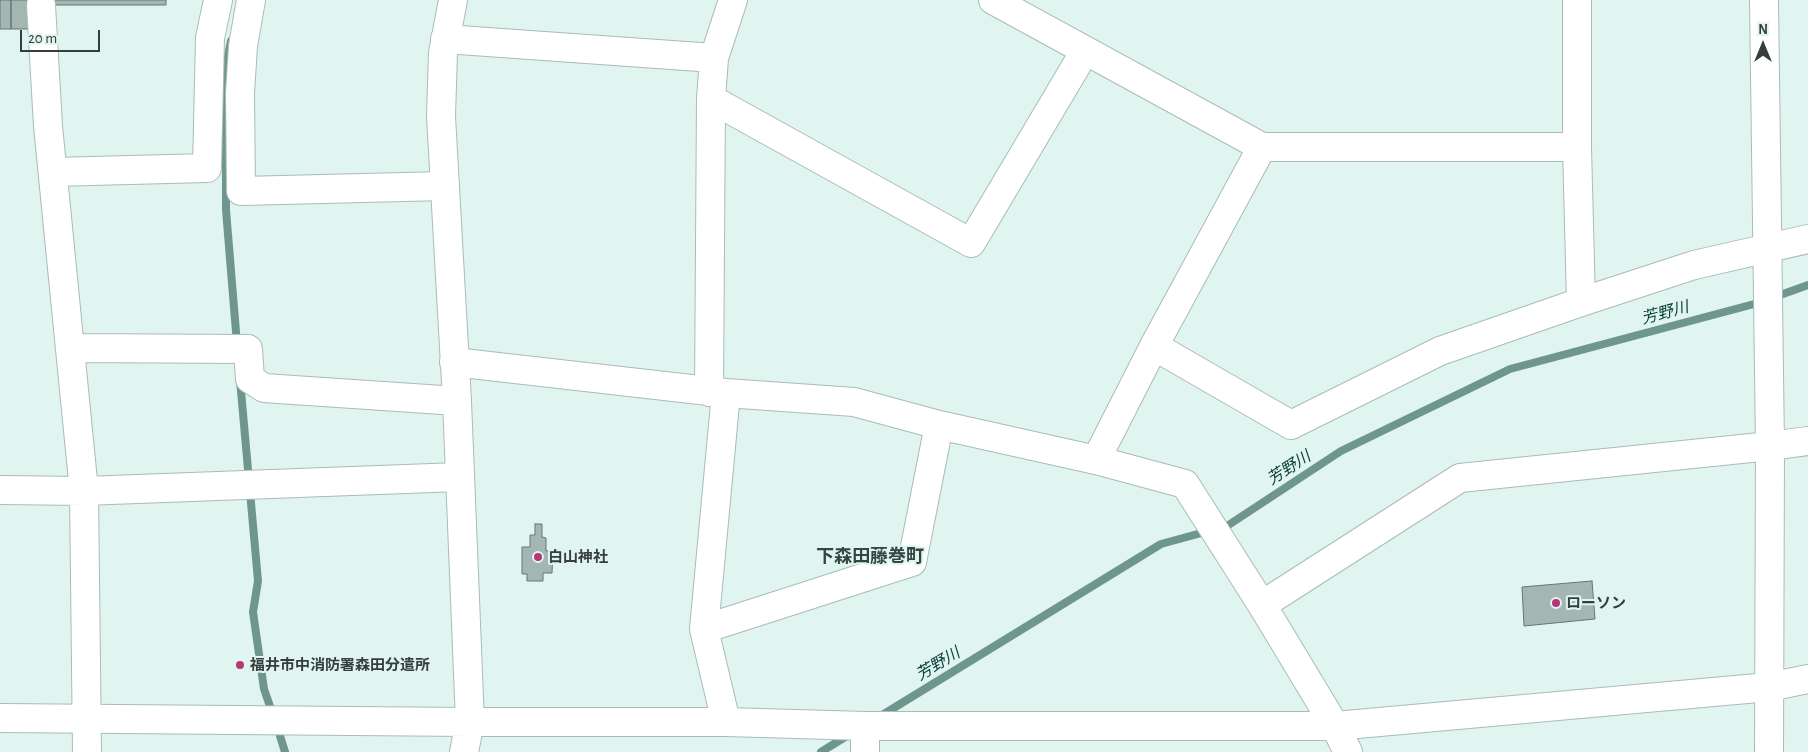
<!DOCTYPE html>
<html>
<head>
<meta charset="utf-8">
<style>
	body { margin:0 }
	#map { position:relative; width:1808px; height:752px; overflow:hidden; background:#e0f4f0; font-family:"Alegreya Sans",sans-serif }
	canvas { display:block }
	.north { position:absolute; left:1738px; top:20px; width:50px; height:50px; -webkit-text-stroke:4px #e0f4f0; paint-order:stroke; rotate:0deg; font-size:14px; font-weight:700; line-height:20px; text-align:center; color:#363e3d }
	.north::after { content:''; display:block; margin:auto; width:18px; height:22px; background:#363e3d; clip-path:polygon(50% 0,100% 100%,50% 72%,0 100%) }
	.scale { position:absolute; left:20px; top:30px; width:80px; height:22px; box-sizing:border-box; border:2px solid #363e3d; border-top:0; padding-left:6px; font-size:15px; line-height:18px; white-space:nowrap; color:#363e3d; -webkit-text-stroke:4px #e0f4f0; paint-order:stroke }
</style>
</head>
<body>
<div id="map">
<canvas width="1808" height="752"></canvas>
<div class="north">N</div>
<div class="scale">20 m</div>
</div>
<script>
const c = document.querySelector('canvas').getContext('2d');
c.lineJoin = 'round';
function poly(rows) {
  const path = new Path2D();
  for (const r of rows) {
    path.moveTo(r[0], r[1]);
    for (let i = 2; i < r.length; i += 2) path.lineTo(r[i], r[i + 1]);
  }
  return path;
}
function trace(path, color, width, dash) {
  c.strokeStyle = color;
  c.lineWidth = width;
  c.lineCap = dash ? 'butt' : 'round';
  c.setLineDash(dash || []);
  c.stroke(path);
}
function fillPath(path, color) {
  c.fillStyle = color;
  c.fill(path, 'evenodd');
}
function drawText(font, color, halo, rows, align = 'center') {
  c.font = font + ' "Alegreya Sans","Noto Sans JP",sans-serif';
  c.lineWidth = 4;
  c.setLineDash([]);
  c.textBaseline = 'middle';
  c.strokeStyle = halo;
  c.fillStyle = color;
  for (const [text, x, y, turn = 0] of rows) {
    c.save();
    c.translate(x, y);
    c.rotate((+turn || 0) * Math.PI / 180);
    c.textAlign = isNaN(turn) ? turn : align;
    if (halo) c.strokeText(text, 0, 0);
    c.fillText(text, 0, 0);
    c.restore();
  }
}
trace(poly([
	[231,41,226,66,226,210,237,344],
	[240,380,258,581,253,612,264,689,273,715],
	[879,717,1161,544,1227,526,1341,451,1510,369,1758,303,1808,285],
	[277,726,285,752],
	[821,752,850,734]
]), '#6e968f', 8);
const building = poly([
	[0,0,11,0,11,29,0,29,0,0],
	[11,0,29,0,29,29,11,29,11,0],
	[51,0,166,0,166,5,51,5,51,0],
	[535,524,542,524,542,537,546,538,546,551,553,551,552,573,543,573,543,581,527,581,527,574,522,574,522,547,530,547,530,535,535,535,535,524],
	[1592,581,1595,619,1524,626,1522,587,1592,581]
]);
fillPath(building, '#a3b6b2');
trace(building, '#647673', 1);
const minor = poly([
	[251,0,243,46,240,93,241,191,445,186],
	[993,0,1262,147,1577,147],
	[1577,0,1577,147,1581,302],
	[1764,0,1770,446,1769,752],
	[41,5,48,126,84,491,87,752],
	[445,39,714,58],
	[711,99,971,243,1085,51],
	[53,172,207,168,210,38,218,0],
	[1154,346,1291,425,1440,351,1581,302,1694,265,1808,239],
	[70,348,248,349,250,379,264,388,457,401],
	[454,362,726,393,854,402,939,425,1096,460,1185,484,1262,605,1335,726,1348,752],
	[709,392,711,99,714,58,733,0],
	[1096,460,1154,346,1262,147],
	[0,490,84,491,459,477],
	[1262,605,1460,478,1770,446,1808,441],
	[704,629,912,562,939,425],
	[726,722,704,629,726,393]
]);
const tertiary = poly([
	[453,0,443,53,441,116,457,401,470,722,464,752],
	[0,718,470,722,726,722,865,726,865,752],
	[865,726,1335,726,1769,687,1808,679]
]);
trace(minor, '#a9bcb8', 30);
trace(tertiary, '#a9bcb8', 30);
trace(minor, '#fff', 28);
trace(tertiary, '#fff', 28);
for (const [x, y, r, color] of [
	[538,557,5,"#ba3475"],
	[1556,603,5,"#ba3475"],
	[240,665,5,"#ba3475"]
]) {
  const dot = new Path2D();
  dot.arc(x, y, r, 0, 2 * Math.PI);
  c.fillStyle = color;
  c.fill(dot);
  trace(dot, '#e0f4f0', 2);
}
drawText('bold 15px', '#363e3d', '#e0f4f0', [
	["白山神社",548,557],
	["ローソン",1566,603],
	["福井市中消防署森田分遣所",250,665]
], 'left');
drawText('italic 16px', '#073b35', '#e0f4f0', [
	["芳野川",1665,313,-15],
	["芳野川",1289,468,-33],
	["芳野川",938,664,-31]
]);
drawText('bold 18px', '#344542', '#e0f4f0', [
	["下森田藤巻町",870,557]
]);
</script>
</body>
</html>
